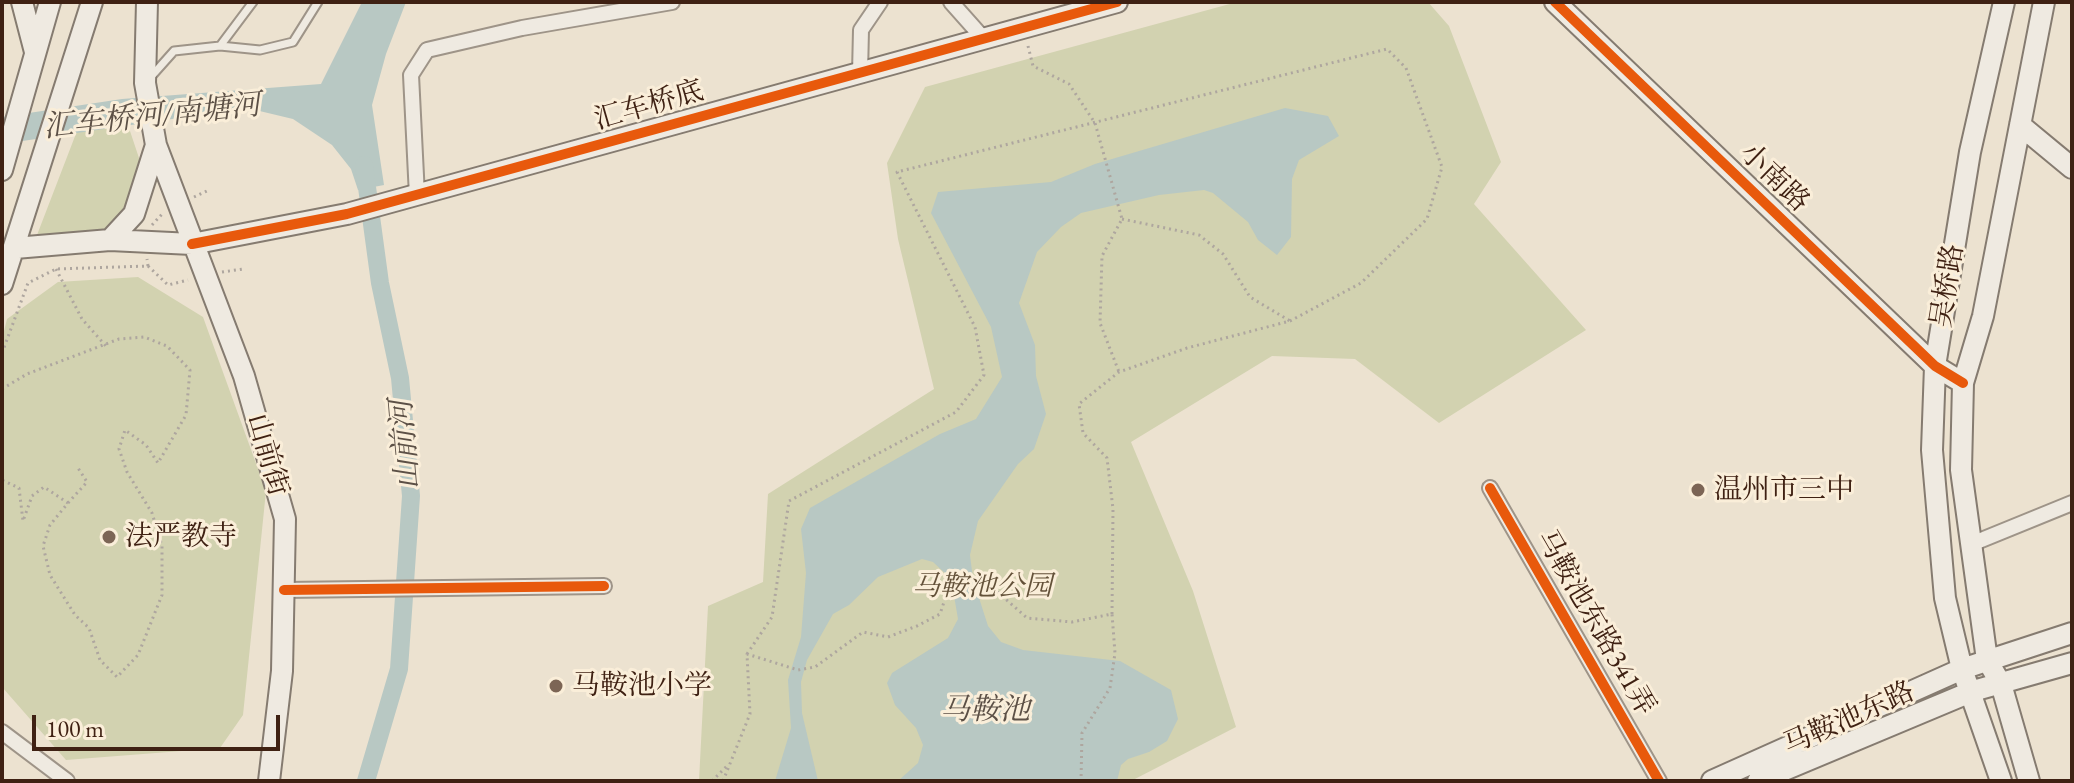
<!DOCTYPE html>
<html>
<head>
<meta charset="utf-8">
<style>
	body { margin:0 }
	#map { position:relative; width:2074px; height:783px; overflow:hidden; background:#ece2d0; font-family:"EB Garamond",serif }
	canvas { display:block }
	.frame { position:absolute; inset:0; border:4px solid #3f2113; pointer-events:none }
	.scale { position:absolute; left:32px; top:715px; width:248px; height:36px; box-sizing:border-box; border:4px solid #3f2113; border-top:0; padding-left:10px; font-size:24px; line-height:28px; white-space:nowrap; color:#3f2113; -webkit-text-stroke:6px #faeed9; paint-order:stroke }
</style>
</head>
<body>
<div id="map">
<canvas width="2074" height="783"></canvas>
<div class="frame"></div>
<div class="scale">100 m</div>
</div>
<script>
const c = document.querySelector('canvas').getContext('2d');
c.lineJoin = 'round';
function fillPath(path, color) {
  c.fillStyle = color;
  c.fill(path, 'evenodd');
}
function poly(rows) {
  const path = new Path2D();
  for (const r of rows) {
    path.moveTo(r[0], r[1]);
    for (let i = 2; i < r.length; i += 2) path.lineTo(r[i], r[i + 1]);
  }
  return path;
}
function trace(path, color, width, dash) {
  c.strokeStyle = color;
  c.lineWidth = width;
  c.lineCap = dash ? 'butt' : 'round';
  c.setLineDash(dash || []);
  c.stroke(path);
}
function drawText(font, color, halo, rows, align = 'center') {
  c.font = font + ' "EB Garamond","Noto Serif SC",serif';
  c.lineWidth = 6;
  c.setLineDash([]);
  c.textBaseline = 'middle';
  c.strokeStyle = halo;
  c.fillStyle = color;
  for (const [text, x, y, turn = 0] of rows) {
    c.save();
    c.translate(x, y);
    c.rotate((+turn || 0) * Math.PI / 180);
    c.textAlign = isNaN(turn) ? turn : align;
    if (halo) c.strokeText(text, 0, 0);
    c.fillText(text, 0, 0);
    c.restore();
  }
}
fillPath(poly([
	[1237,2,1428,2,1449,26,1501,162,1474,204,1586,330,1439,423,1355,359,1272,356,1131,442,1193,591,1236,727,1131,781,699,781,708,606,763,582,768,494,934,389,898,239,887,163,925,87],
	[128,125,144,173,114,231,43,239,37,235,77,131],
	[138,277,203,317,266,491,243,715,220,748,66,760,2,687,2,339,7,319,58,282]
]), '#d2d2b0');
fillPath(poly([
	[362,2,406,2,386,54,372,105,384,185,358,190,351,169,332,145,293,119,247,108,2,144,2,117,122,99,321,84],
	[1285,108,1328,116,1339,136,1299,160,1292,179,1291,237,1277,255,1258,240,1248,222,1213,193,1204,190,1159,195,1081,213,1061,227,1037,252,1019,303,1035,345,1036,376,1046,414,1034,449,1018,464,978,521,970,555,973,579,988,626,1001,642,1023,650,1120,661,1171,690,1178,719,1167,741,1149,752,1128,759,1121,765,1117,781,898,781,918,763,923,745,916,728,895,705,887,683,892,673,948,638,958,619,952,584,947,575,933,562,922,559,878,577,849,605,833,614,807,660,801,682,802,713,818,781,775,781,791,728,788,680,801,637,806,573,801,529,810,508,940,434,976,419,1002,377,991,327,931,213,938,192,1051,182,1095,164]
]), '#b8c8c3');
trace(poly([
	[364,165,380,283,400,378,411,496,399,669,366,781]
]), '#b8c8c3', 18);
const lane = poly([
	[220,46,260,50,293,42,318,2],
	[149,79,174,51,220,46,253,2]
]);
const street = poly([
	[951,2,983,38],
	[860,73,861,30,880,2],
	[417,196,411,75,427,50,522,28,672,2],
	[1490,488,1659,781],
	[1969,545,2072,503],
	[284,590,604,586],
	[2,732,67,781]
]);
const secondary = poly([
	[22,2,35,52],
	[147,2,145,83,156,145,244,376,285,519,282,671,269,781],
	[1555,2,1935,366,1963,383],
	[2020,125,2072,168],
	[2,170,50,2],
	[110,240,134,214,156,145],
	[15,248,110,240,192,244,347,214,1117,2],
	[2,284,92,2],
	[1712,781,1962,669,2072,633],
	[1758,781,1973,691,2072,663],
	[2001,781,1962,669,1945,598,1932,450,1935,366,1970,152,2004,2],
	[2029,781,2001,684,1987,660,1961,470,1963,383,1983,316,2044,2]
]);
trace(lane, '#9e9488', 11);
trace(street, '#9e9488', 18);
trace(secondary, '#857b70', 24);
trace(poly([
	[1028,46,1033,66,1069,84,1095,123,1122,219,1102,256,1100,323,1119,372],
	[194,197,209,190],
	[1122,219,1199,235,1223,254,1250,297,1290,321],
	[152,225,163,213],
	[148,266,168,285,188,280],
	[56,269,82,319,106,346],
	[222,272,243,269],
	[2,353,28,283,56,269,148,266,147,259],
	[2,389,27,374,119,339,144,337,167,346,190,370,186,415,158,463,146,445,125,430,119,449,127,472,152,513,162,546,162,595,138,655,117,677,100,660,89,628,75,615,50,575,43,546,50,525,68,503,44,487,32,496,23,521,19,488,2,480],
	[68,503,87,482,78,468],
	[747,654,772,617,789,501,956,412,984,375,975,327,897,172,1387,49,1406,68,1442,167,1427,219,1361,283,1290,321,1187,348,1119,372,1079,404,1083,433,1107,458,1113,509,1112,614],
	[712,781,729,764],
	[723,781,750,714,747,654,798,670,815,667,863,632,888,637,917,626,940,614,947,593,965,580,984,580,1027,618,1072,622,1112,614,1115,653,1110,688,1082,733,1081,781]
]), '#aea69f', 3, [2, 4]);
trace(lane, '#efeae1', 7);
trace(street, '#efeae1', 14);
trace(secondary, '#efeae1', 20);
trace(poly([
	[1555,2,1935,366,1963,383],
	[192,244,347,214,1117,2],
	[1490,488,1659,781],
	[284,590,604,586]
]), '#e8590c', 10);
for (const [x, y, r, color] of [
	[1698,490,8,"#7c6555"],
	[109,537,8,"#7c6555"],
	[556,686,8,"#7c6555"]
]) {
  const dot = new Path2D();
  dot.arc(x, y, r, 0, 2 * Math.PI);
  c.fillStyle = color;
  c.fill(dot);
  trace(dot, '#faeed9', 3);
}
drawText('28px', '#3f2113', '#faeed9', [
	["汇车桥底",649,106,-16],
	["小南路",1774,178,44],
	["吴桥路",1948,286,-81],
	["山前街",267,455,74],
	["马鞍池东路341弄",1595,623,60],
	["马鞍池东路",1849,719,-24]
]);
drawText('28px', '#3f2113', '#faeed9', [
	["温州市三中",1714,490],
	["法严教寺",125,537],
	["马鞍池小学",572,686]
], 'left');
drawText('italic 28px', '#64523a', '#faeed9', [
	["马鞍池公园",982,587]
]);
drawText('italic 30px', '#5c5046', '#faeed9', [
	["汇车桥河/南塘河",152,117,-6],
	["山前河",406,445,-95],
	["马鞍池",985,711]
]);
</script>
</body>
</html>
